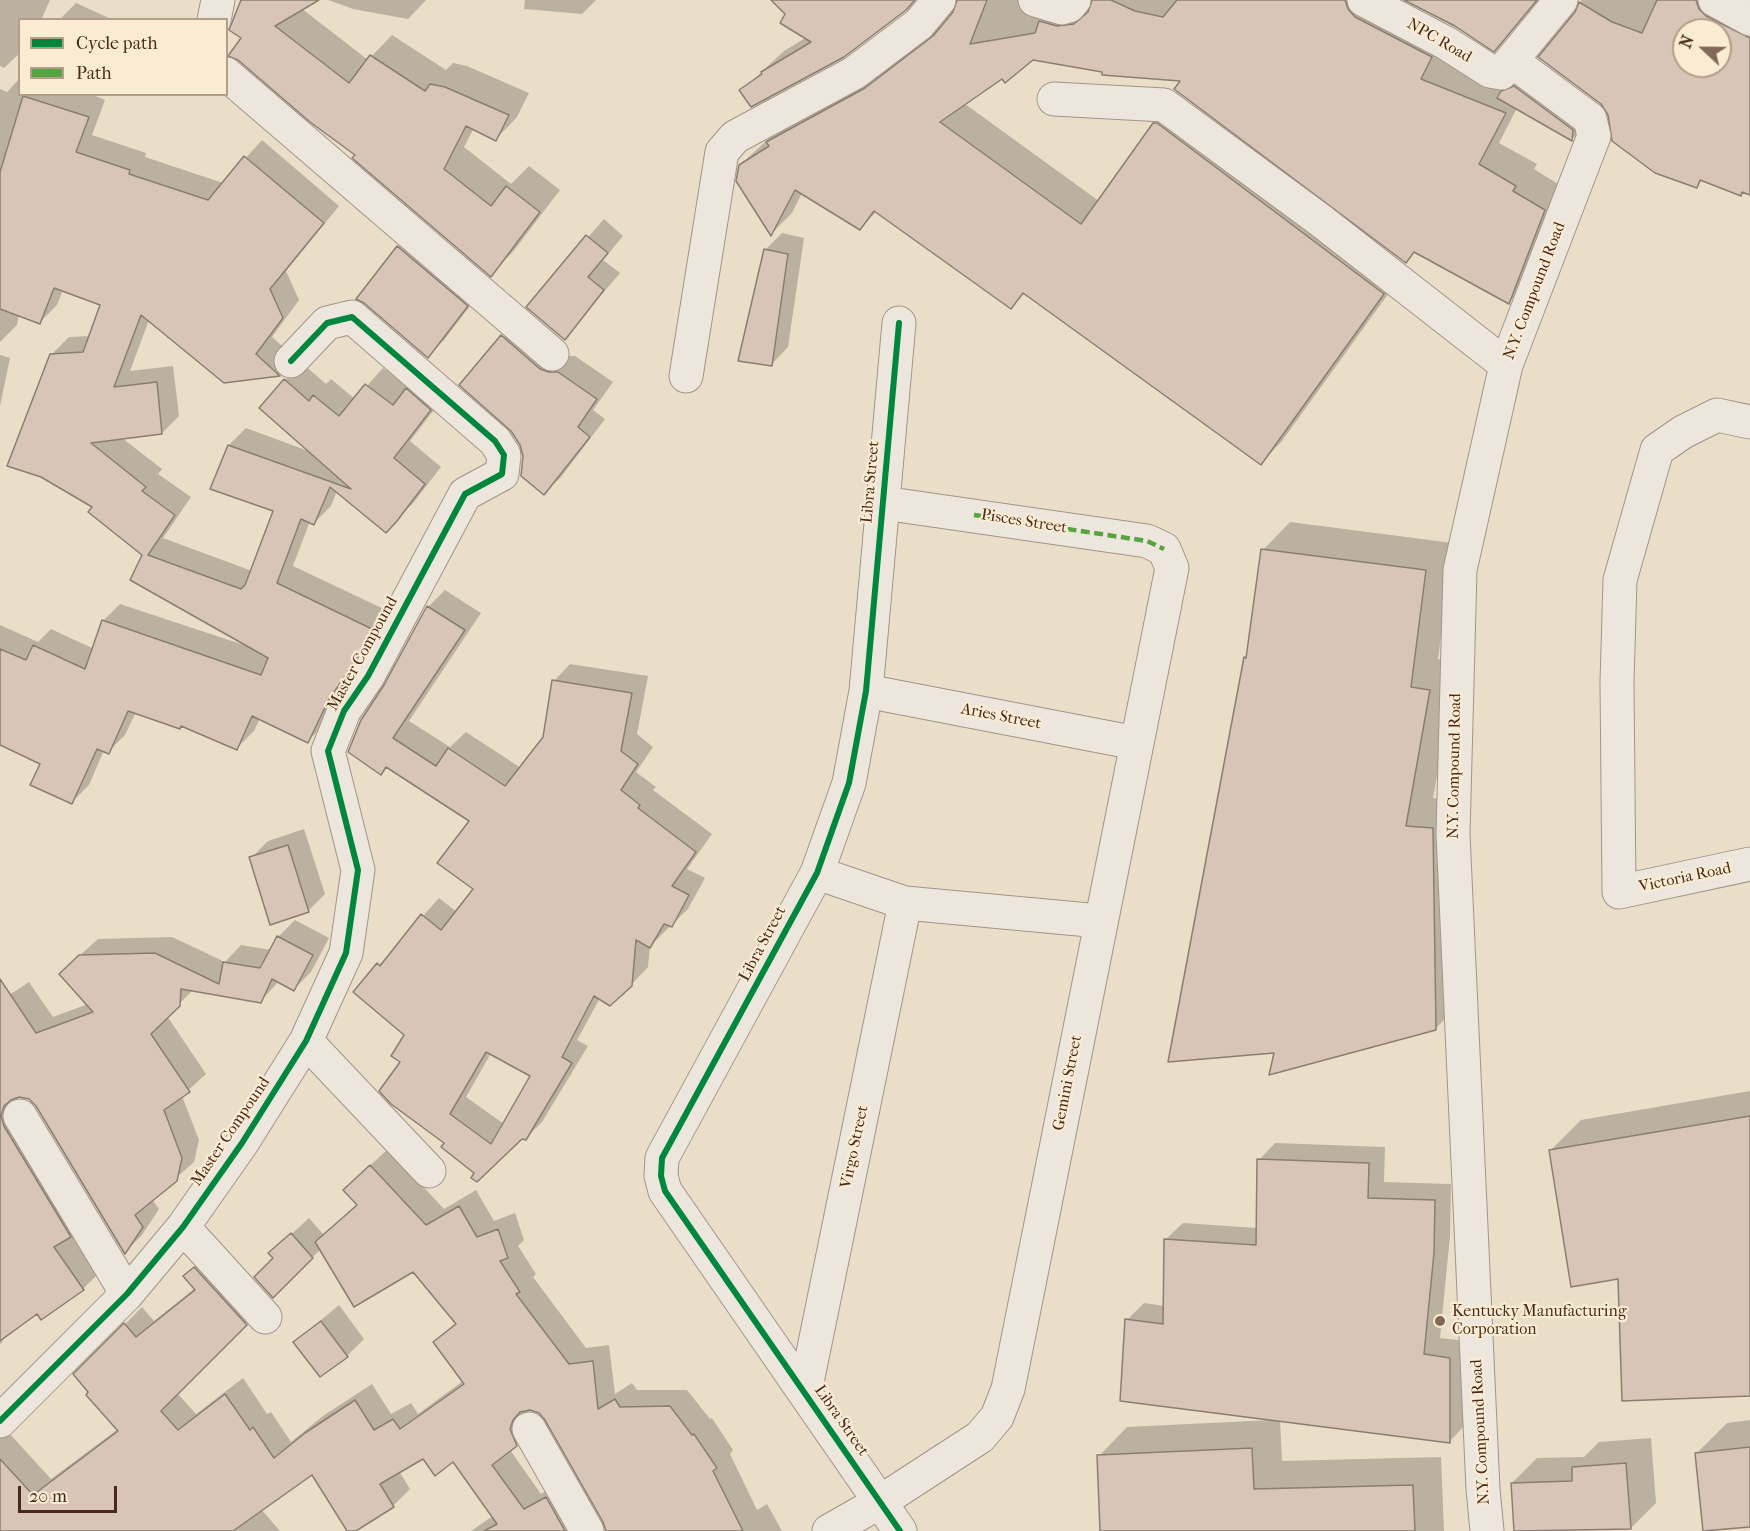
<!DOCTYPE html>
<html>
<head>
<meta charset="utf-8">
<style>
	body { margin:0 }
	#map { position:relative; width:1750px; height:1531px; overflow:hidden; background:#eadec9; font-family:"IM FELL French Canon",serif }
	canvas { display:block }
	.legend { position:absolute; left:18px; top:18px; width:210px; height:78px; box-sizing:border-box; background:#faecd3; border:2px solid #b49e89; margin:0; padding:8px 10px; list-style:none; font-size:18px; color:#4a281b }
	.legend li { display:flex; align-items:center; gap:12px; height:30px }
	.legend b { width:30px; border:2px solid #b49e89 }
	.north { position:absolute; left:1672px; top:18px; width:60px; height:60px; box-sizing:border-box; background:#faecd3; border:2px solid #b49e89; border-radius:50%; rotate:292deg; font-size:16px; font-weight:700; line-height:24px; text-align:center; color:#4a281b }
	.north::after { content:''; display:block; margin:auto; width:21px; height:27px; background:#826858; clip-path:polygon(50% 0,100% 100%,50% 72%,0 100%) }
	.scale { position:absolute; left:18px; top:1486px; width:99px; height:27px; box-sizing:border-box; border:3px solid #4a281b; border-top:0; padding-left:8px; font-size:18px; line-height:21px; white-space:nowrap; color:#4a281b; -webkit-text-stroke:4px #faecd3; paint-order:stroke }
</style>
</head>
<body>
<div id="map">
<canvas width="1750" height="1531"></canvas>
<ul class="legend">
<li><b style="height:8px;background:#00873e"></b>Cycle path</li>
<li><b style="height:8px;background:#56a340"></b>Path</li>
</ul>
<div class="north">N</div>
<div class="scale">20 m</div>
</div>
<script>
const c = document.querySelector('canvas').getContext('2d');
c.lineJoin = 'round';
function fillPath(path, color) {
  c.fillStyle = color;
  c.fill(path, 'evenodd');
}
function poly(rows) {
  const path = new Path2D();
  for (const r of rows) {
    path.moveTo(r[0], r[1]);
    for (let i = 2; i < r.length; i += 2) path.lineTo(r[i], r[i + 1]);
  }
  return path;
}
function trace(path, color, width, dash) {
  c.strokeStyle = color;
  c.lineWidth = width;
  c.lineCap = dash ? 'butt' : 'round';
  c.setLineDash(dash || []);
  c.stroke(path);
}
function drawText(font, color, halo, rows, align = 'center') {
  c.font = font + ' "IM FELL French Canon",serif';
  c.lineWidth = 4.5;
  c.setLineDash([]);
  c.textBaseline = 'middle';
  c.strokeStyle = halo;
  c.fillStyle = color;
  for (const [text, x, y, turn = 0] of rows) {
    c.save();
    c.translate(x, y);
    c.rotate((+turn || 0) * Math.PI / 180);
    c.textAlign = isNaN(turn) ? turn : align;
    if (halo) c.strokeText(text, 0, 0);
    c.fillText(text, 0, 0);
    c.restore();
  }
}
fillPath(poly([
	[0,0,50,0,41,20,20,20,20,53,4,68,0,66],
	[247,0,316,0,301,8,368,60,392,35,446,70,453,63,467,66,529,93,517,117,496,139,474,128,464,147,511,184,529,166,560,190,512,253,490,274,357,154,243,38],
	[328,0,426,0,408,19,353,9],
	[525,0,524,0,596,0,582,14,524,9],
	[773,0,914,0,741,91,784,51,807,37],
	[958,0,1061,0,1079,5,1094,3,1094,0,1385,0,1519,75,1588,123,1572,139,1517,108,1499,143,1537,164,1534,169,1566,189,1530,281,1509,302,1415,252,1406,261,1182,80,1104,71,1033,59,965,104,1099,201,1154,124,1176,102,1404,272,1282,441,1261,463,1025,293,1011,307,877,211,860,228,802,193,792,213,771,234,740,165,789,120,888,67,941,27,959,4],
	[1408,0,1539,0,1494,50],
	[1581,0,1737,0,1750,6,1750,193,1744,191,1740,194,1703,180,1696,186,1610,114,1602,103,1540,57,1581,4],
	[1684,30,1720,30,1720,66,1684,66],
	[76,3,109,18,108,20,59,20],
	[20,78,20,94,91,94,105,100,92,135,146,153,145,157,223,183,262,140,339,206,286,271,299,300,272,337,296,358,279,374,224,381,149,320,130,371,173,366,179,416,162,433,122,438,162,469,158,474,191,497,163,538,252,571,275,510,229,445,246,428,311,452,285,380,302,363,326,384,331,379,355,399,383,368,408,387,447,393,410,441,441,467,414,502,386,531,337,491,331,506,314,523,310,521,293,566,388,611,325,724,308,741,260,718,254,731,237,748,182,725,180,727,136,712,125,735,108,752,104,750,89,785,72,802,42,763,0,744,0,625,38,642,51,629,94,649,103,621,120,604,253,648,144,555,94,506,51,355,69,337,90,336,102,304,63,290,57,305,40,322,19,314,17,325,0,342,0,89,7,92],
	[604,219,623,236,603,260,620,273,565,338,528,306],
	[415,230,483,289,444,340,428,356,358,298,398,247],
	[782,233,804,238,788,347,772,364,765,250],
	[519,320,566,356,575,356,613,382,593,410,605,419,561,477,544,493,512,430,461,385],
	[0,355,10,358,0,406],
	[1290,522,1453,543,1438,659,1457,663,1433,798,1460,801,1463,1001,1435,1029,1276,1051,1245,658,1248,655,1263,550],
	[445,590,481,613,409,721,450,747,466,732,521,768,544,737,554,681,570,664,648,676,637,734,653,747,636,772,656,787,653,790,712,834,687,869,705,878,688,909,650,946,648,967,631,985,600,998,577,1040,588,1046,542,1122,525,1139,522,1137,476,1172,446,1143,402,1062,406,1034,355,992,439,898,457,912,475,889,471,821,388,766,380,774,386,686,428,607],
	[491,1053,532,1075,504,1124,466,1097],
	[304,829,325,894,308,911,251,858,268,841],
	[295,920,329,938,311,972,294,989,279,981,260,1002,193,990,167,1016,206,1074,182,1096,199,1140,194,1162,152,1199,159,1209,142,1235,125,1252,37,1105,29,1098,18,1096,20,1108,100,1272,83,1289,38,1312,1,1339,3,1342,0,1344,0,1001,29,982,53,1017,88,1004,78,957,98,939,172,937,225,962,241,945,271,950,278,937],
	[1750,1091,1750,1394,1619,1278,1550,1151,1581,1120],
	[1275,1143,1385,1147,1384,1182,1451,1184,1450,1236,1440,1338,1466,1341,1466,1424,1450,1441,1280,1419,1282,1461,1441,1457,1444,1531,1102,1531,1099,1456,1127,1427,1272,1420,1127,1320,1144,1303,1165,1306,1166,1239,1183,1223,1257,1228,1259,1160],
	[388,1149,444,1209,476,1190,494,1221,515,1213,524,1240,518,1246,536,1274,533,1277,586,1348,609,1345,615,1394,632,1383,637,1390,687,1390,710,1419,712,1418,733,1450,730,1454,757,1510,767,1504,782,1531,607,1531,605,1521,547,1419,540,1412,528,1408,533,1428,510,1450,541,1494,564,1482,597,1531,471,1531,493,1516,454,1460,423,1457,399,1471,410,1489,393,1506,353,1531,349,1531,313,1473,261,1509,280,1531,0,1531,0,1423,51,1479,118,1429,75,1375,142,1307,154,1321,195,1288,185,1276,202,1260,262,1307,177,1393,196,1414,243,1378,267,1414,271,1412,291,1442,323,1416,372,1384,391,1414,411,1403,418,1414,463,1381,435,1343,456,1322,413,1270,321,1249,273,1296,275,1258,271,1253,309,1218,324,1235,358,1204,362,1173],
	[339,1305,364,1339,347,1356,320,1375,295,1342],
	[1750,1420,1750,1526,1696,1454,1727,1423],
	[1651,1438,1656,1503,1631,1528,1516,1531,1512,1483,1537,1458,1584,1457,1599,1442]
]), '#0003');
const building = poly([
	[241,0,319,0,275,26,349,83,370,55,425,91,430,84,445,87,509,115,496,141,466,126,444,169,491,206,506,186,540,212,491,277,352,158,355,155,310,122,238,60,228,56,241,38,229,30,241,0],
	[771,0,915,0,906,10,844,57,751,107,739,90,762,74,761,72,811,42,780,23,785,14,771,0],
	[957,0,987,0,970,44,1035,33,1039,21,1057,26,1074,24,1088,12,1092,0,1111,0,1135,11,1163,17,1177,0,1345,0,1348,9,1355,17,1432,57,1421,79,1506,113,1479,164,1516,186,1513,191,1545,210,1509,304,1414,252,1406,263,1174,89,1180,81,1102,75,1102,72,1033,60,1005,83,1002,79,940,122,1081,224,1153,123,1157,123,1384,294,1261,465,1023,293,1011,309,874,211,860,230,795,190,771,236,736,181,739,165,769,146,766,142,865,88,933,36,953,12,957,0],
	[1404,0,1537,0,1494,52,1455,26,1404,0],
	[1657,0,1696,0,1699,9,1706,16,1750,38,1750,195,1742,192,1741,196,1700,180,1697,188,1655,173,1612,141,1608,115,1601,104,1538,57,1575,12,1579,2,1612,22,1642,33,1657,0],
	[1684,30,1720,30,1720,66,1684,66,1684,30],
	[1514,86,1573,130,1572,141,1497,98,1501,91,1514,86],
	[23,96,89,117,76,152,130,170,129,174,208,200,244,156,324,223,270,289,283,318,256,354,280,376,224,383,141,315,114,387,157,382,162,434,91,443,146,487,142,491,175,515,148,555,241,589,245,585,273,511,210,489,228,445,351,489,259,408,284,379,309,401,313,395,339,416,365,384,393,405,406,388,431,410,394,458,425,484,397,521,386,533,330,487,314,525,301,519,277,583,372,629,352,666,328,701,308,743,252,716,237,750,181,726,180,729,128,711,109,754,97,749,72,804,30,785,40,764,0,745,0,649,26,660,33,645,85,669,102,620,261,675,268,658,130,580,142,555,88,512,92,507,41,477,7,466,50,354,83,352,100,305,54,288,40,324,0,309,0,172,23,96],
	[586,235,608,253,588,277,604,290,565,340,526,307,586,235],
	[397,246,468,306,428,358,364,303,356,299,397,246],
	[764,249,788,254,772,366,738,361,764,249],
	[501,335,540,369,549,372,558,372,597,399,578,427,590,437,544,495,521,476,523,456,520,445,511,431,459,385,501,335],
	[1261,549,1426,570,1411,687,1430,690,1406,826,1433,828,1436,1030,1269,1075,1274,1053,1168,1062,1244,657,1246,658,1261,549],
	[427,606,465,630,393,738,436,766,448,748,505,786,543,737,552,680,632,693,621,751,638,764,621,790,640,805,638,808,696,852,672,886,689,895,672,927,664,924,650,948,636,940,632,986,610,1006,594,996,562,1057,572,1063,526,1140,522,1139,477,1182,471,1178,474,1173,441,1147,444,1143,391,1104,379,1091,400,1062,391,1056,404,1035,353,992,377,963,380,966,421,914,441,930,473,889,437,863,469,821,386,767,381,775,348,752,361,720,384,685,427,606],
	[486,1052,530,1076,491,1144,450,1114,486,1052],
	[288,845,309,912,270,925,249,857,288,845],
	[277,936,313,955,294,991,272,979,261,1003,181,989,180,1006,151,1034,190,1092,164,1110,182,1158,177,1181,135,1215,143,1227,125,1254,36,1106,29,1099,19,1097,11,1100,4,1106,1,1116,4,1126,71,1237,54,1247,84,1290,41,1320,37,1314,0,1341,0,979,36,1033,93,1012,59,974,79,955,155,953,219,984,223,962,260,968,277,936],
	[1750,1116,1750,1396,1622,1401,1618,1279,1571,1287,1549,1150,1750,1116],
	[1257,1159,1369,1163,1368,1198,1435,1200,1434,1253,1424,1354,1450,1358,1450,1443,1120,1401,1125,1319,1163,1324,1164,1239,1256,1245,1257,1159],
	[370,1165,426,1225,459,1206,477,1237,498,1229,508,1258,500,1261,520,1292,516,1294,569,1364,593,1361,598,1409,615,1399,620,1407,670,1406,692,1435,694,1434,717,1468,713,1471,743,1531,606,1531,603,1522,545,1420,539,1413,530,1410,520,1412,513,1420,510,1429,517,1446,492,1465,524,1509,546,1497,565,1531,484,1531,497,1524,453,1462,435,1476,423,1459,380,1484,394,1507,356,1531,347,1531,312,1475,233,1531,0,1531,0,1459,33,1495,118,1431,86,1395,88,1392,73,1374,124,1323,136,1337,195,1290,183,1276,194,1267,247,1325,161,1411,178,1430,225,1394,250,1430,253,1427,274,1458,305,1433,355,1400,374,1430,393,1419,400,1429,464,1384,433,1342,456,1324,413,1272,354,1307,315,1242,357,1205,343,1190,370,1165],
	[291,1233,313,1258,273,1298,254,1277,273,1258,268,1253,291,1233],
	[321,1321,348,1357,320,1377,293,1342,321,1321],
	[1750,1447,1750,1527,1703,1531,1695,1453,1750,1447],
	[1252,1448,1254,1489,1413,1485,1415,1531,1100,1531,1097,1455,1252,1448],
	[1626,1463,1631,1529,1514,1531,1511,1483,1572,1481,1572,1467,1626,1463]
]);
fillPath(building, '#d8c5b8');
trace(building, '#8a7e72', 1.5);
const minor = poly([
	[1035,0,1062,8,1069,6,1074,0],
	[1364,0,1446,43,1490,71,1501,73,1561,0],
	[1715,0,1750,19],
	[214,20,218,0],
	[226,74,552,354],
	[1054,99,1164,105,1320,220,1506,365],
	[899,323,866,691,849,783,817,873,662,1158,661,1176,665,1191,900,1531],
	[686,376,722,152,735,137,854,73,919,24,939,0],
	[1750,422,1717,415,1683,432,1657,450,1620,580,1617,682,1619,892,1750,864],
	[866,691,1136,743],
	[817,873,905,903,1100,921],
	[306,1041,429,1171],
	[20,1116,127,1294],
	[183,1227,265,1317],
	[805,1392,905,903],
	[0,1421,127,1294,183,1227,242,1143,306,1041,346,953,358,870,328,751,344,711,368,676,465,494,502,474,504,455,495,441,352,317,327,323,291,361],
	[529,1429,587,1531],
	[829,1531,880,1502,980,1437,997,1417,1008,1389,1172,568,1164,549,1147,541,883,503],
	[1487,1531,1483,1489,1453,834,1460,570,1506,365,1594,136,1590,119,1513,62]
]);
trace(minor, '#a19588', 35);
trace(minor, '#ede6dd', 33);
trace(poly([
	[974,515,1147,541,1164,549]
]), '#56a340', 4.5, [9, 4.5]);
trace(poly([
	[899,323,866,691,849,783,817,873,662,1158,661,1176,665,1191,900,1531],
	[0,1421,127,1294,183,1227,242,1143,306,1041,346,953,358,870,328,751,344,711,368,676,465,494,502,474,504,455,495,441,352,317,327,323,291,361]
]), '#00873e', 6);
for (const [x, y, r, color] of [
	[1440,1321,6,"#826858"]
]) {
  const dot = new Path2D();
  dot.arc(x, y, r, 0, 2 * Math.PI);
  c.fillStyle = color;
  c.fill(dot);
  trace(dot, '#faecd3', 2);
}
drawText('16px', '#4a281b', '#faecd3', [
	["NPC Road",1439,41,30],
	["N.Y. Compound Road",1535,291,-69],
	["Libra Street",871,482,-85],
	["Pisces Street",1024,522,9],
	["Master Compound",363,654,-61],
	["Aries Street",1001,717,11],
	["N.Y. Compound Road",1455,766,-89],
	["Victoria Road",1685,878,-12],
	["Libra Street",763,944,-62],
	["Gemini Street",1068,1083,-79],
	["Master Compound",231,1132,-56],
	["Virgo Street",855,1147,-78],
	["Libra Street",841,1421,55],
	["N.Y. Compound Road",1481,1432,-93]
]);
drawText('16px', '#4a281b', '#faecd3', [
	["Kentucky Manufacturing",1452,1312],
	["Corporation",1452,1330]
], 'left');
</script>
</body>
</html>
